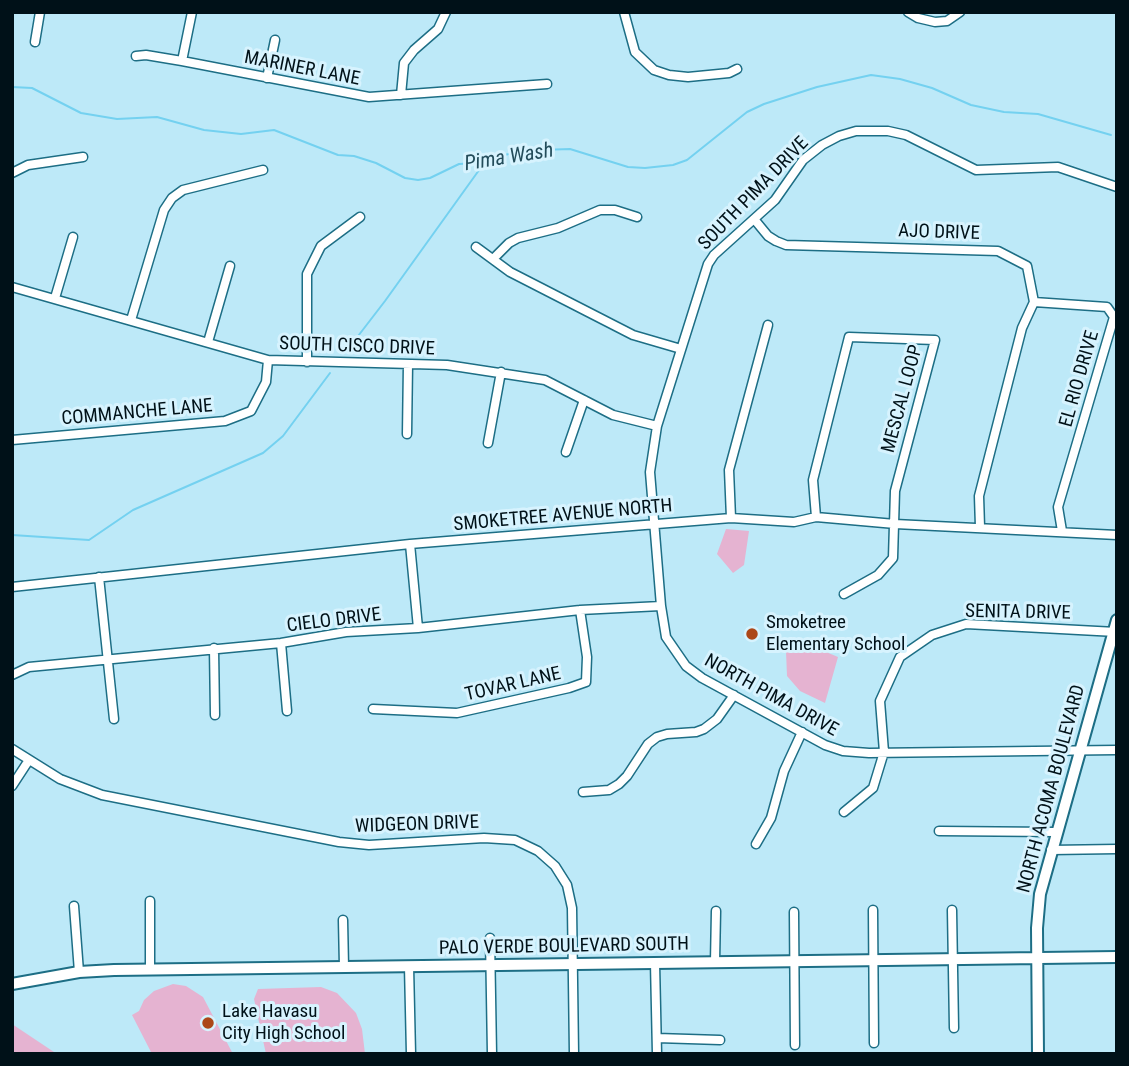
<!DOCTYPE html>
<html>
<head>
<meta charset="utf-8">
<style>
	body { margin:0 }
	#map { position:relative; width:1129px; height:1066px; overflow:hidden; background:#bde9f8; font-family:"Roboto Condensed",sans-serif }
	canvas { display:block }
	.frame { position:absolute; inset:0; border:14px solid #001118; pointer-events:none }
</style>
</head>
<body>
<div id="map">
<canvas width="1129" height="1066"></canvas>
<div class="frame"></div>
</div>
<script>
const c = document.querySelector('canvas').getContext('2d');
c.lineJoin = 'round';
function fillPath(path, color) {
  c.fillStyle = color;
  c.fill(path, 'evenodd');
}
function poly(rows) {
  const path = new Path2D();
  for (const r of rows) {
    path.moveTo(r[0], r[1]);
    for (let i = 2; i < r.length; i += 2) path.lineTo(r[i], r[i + 1]);
  }
  return path;
}
function trace(path, color, width, dash) {
  c.strokeStyle = color;
  c.lineWidth = width;
  c.lineCap = dash ? 'butt' : 'round';
  c.setLineDash(dash || []);
  c.stroke(path);
}
function drawText(font, color, halo, rows, align = 'center') {
  c.font = font + ' "Roboto Condensed",sans-serif';
  c.lineWidth = 6;
  c.setLineDash([]);
  c.textBaseline = 'middle';
  c.strokeStyle = halo;
  c.fillStyle = color;
  for (const [text, x, y, turn = 0] of rows) {
    c.save();
    c.translate(x, y);
    c.rotate((+turn || 0) * Math.PI / 180);
    c.textAlign = isNaN(turn) ? turn : align;
    if (halo) c.strokeText(text, 0, 0);
    c.fillText(text, 0, 0);
    c.restore();
  }
}
fillPath(poly([
	[726,529,749,531,744,565,733,573,717,554],
	[795,639,838,657,825,703,800,691,787,676,786,651],
	[173,984,186,986,203,997,233,1054,152,1054,132,1015,139,1011,144,1000,154,991],
	[321,987,337,993,356,1013,362,1029,365,1054,266,1054,254,999,258,989],
	[12,1024,57,1054,12,1054]
]), '#e5b3d1');
trace(poly([
	[12,87,32,88,81,113,117,119,157,117,204,130,241,134,274,130,338,155,354,156,376,163,405,178,418,180,430,178,459,164,476,163,516,152,540,150,570,149,628,167,645,168,673,165,687,160,747,112,764,104,817,87,871,75,900,79,932,88,971,105,1004,112,1038,114,1111,135],
	[345,353,385,301,487,159],
	[12,535,89,540,133,510,263,453,283,436,330,373]
]), '#74d1f0', 2);
const minor = poly([
	[624,12,635,52,654,70,669,75,688,77,729,73,737,69],
	[908,12,918,18,935,22,947,21,960,12],
	[35,42,40,12],
	[136,56,146,55,182,61,369,97,547,84],
	[182,61,192,12],
	[267,78,275,40],
	[401,95,404,63,414,50,438,29,446,12],
	[12,173,28,165,83,157],
	[1117,187,1058,167,976,170,906,135,888,131,856,131,839,136,822,145,803,160,775,200,714,255,708,264,657,426,650,472,661,606,666,637,686,666,702,678,825,745,843,751,869,753,1117,750],
	[754,219,768,236,776,241,786,245,998,251,1027,266,1034,302,1022,328,979,496,980,527],
	[476,247,510,272,633,335,681,349],
	[493,259,509,243,518,238,558,228,600,210,615,210,637,217],
	[12,287,268,360,447,365,545,380,613,415,657,426],
	[55,298,73,237],
	[1034,302,1107,307,1114,317,1058,507,1062,531],
	[131,320,164,210,172,198,183,190,263,170],
	[208,342,230,266],
	[307,362,307,274,321,246,360,217],
	[407,434,408,364],
	[12,440,225,421,251,411,266,382,268,360],
	[488,443,501,372],
	[566,452,584,400],
	[816,517,813,480,849,337,935,340,895,491,893,558,878,575,844,594],
	[731,518,729,470,768,325],
	[410,544,418,628],
	[99,577,114,719],
	[12,587,410,544,731,518,794,522,816,517,895,524,1117,535],
	[281,643,287,711],
	[214,648,215,715],
	[12,675,29,667,281,643,346,632,418,628,580,610,661,606],
	[373,709,457,713,569,688,586,682,587,657,580,610],
	[12,749,60,779,102,795,339,842,369,845,484,838,515,840,538,851,555,866,567,885,572,908,574,1054],
	[12,786,29,760],
	[583,792,609,790,619,784,627,776,648,744,657,737,667,734,696,732,704,729,717,719,734,695],
	[844,812,873,788,884,752,880,701,900,657,932,635,966,624,1116,632],
	[939,831,1055,832],
	[756,844,771,818,784,771,802,732],
	[1051,850,1117,849],
	[150,901,150,969],
	[74,906,79,972],
	[873,910,874,1043],
	[952,910,954,1028],
	[794,912,795,1045],
	[343,920,344,967],
	[490,938,492,1054],
	[715,962,716,911],
	[655,963,657,1054],
	[409,966,411,1054],
	[657,1038,720,1040]
]);
const major = poly([
	[12,984,79,972,114,970,1117,957],
	[1038,1054,1037,928,1040,894,1117,620]
]);
trace(minor, '#1d6e85', 11);
trace(major, '#1d6e85', 14);
trace(minor, '#fff', 8);
trace(major, '#fff', 10);
for (const [x, y, r, color] of [
	[752,634,7,"#ac4718"],
	[208,1023,7,"#ac4718"]
]) {
  const dot = new Path2D();
  dot.arc(x, y, r, 0, 2 * Math.PI);
  c.fillStyle = color;
  c.fill(dot);
  trace(dot, '#d7f3fe', 2.5);
}
drawText('19px', '#001118', '#d7f3fe', [
	["MARINER LANE",302,69,11],
	["SOUTH PIMA DRIVE",754,194,-46],
	["AJO DRIVE",939,233,2],
	["SOUTH CISCO DRIVE",357,347,2],
	["EL RIO DRIVE",1080,379,-74],
	["MESCAL LOOP",903,399,-75],
	["COMMANCHE LANE",137,413,-5],
	["SMOKETREE AVENUE NORTH",563,516,-5],
	["SENITA DRIVE",1018,613,1],
	["CIELO DRIVE",334,621,-7],
	["TOVAR LANE",513,685,-13],
	["NORTH PIMA DRIVE",771,696,29],
	["NORTH ACOMA BOULEVARD",1052,789,-75],
	["WIDGEON DRIVE",417,825,-2],
	["PALO VERDE BOULEVARD SOUTH",564,947,-1]
]);
drawText('19px', '#001118', '#d7f3fe', [
	["Smoketree",766,623],
	["Elementary School",766,645],
	["Lake Havasu",222,1012],
	["City High School",222,1034]
], 'left');
drawText('italic 21px', '#234c5a', '#d7f3fe', [
	["Pima Wash",509,158,-9]
]);
</script>
</body>
</html>
